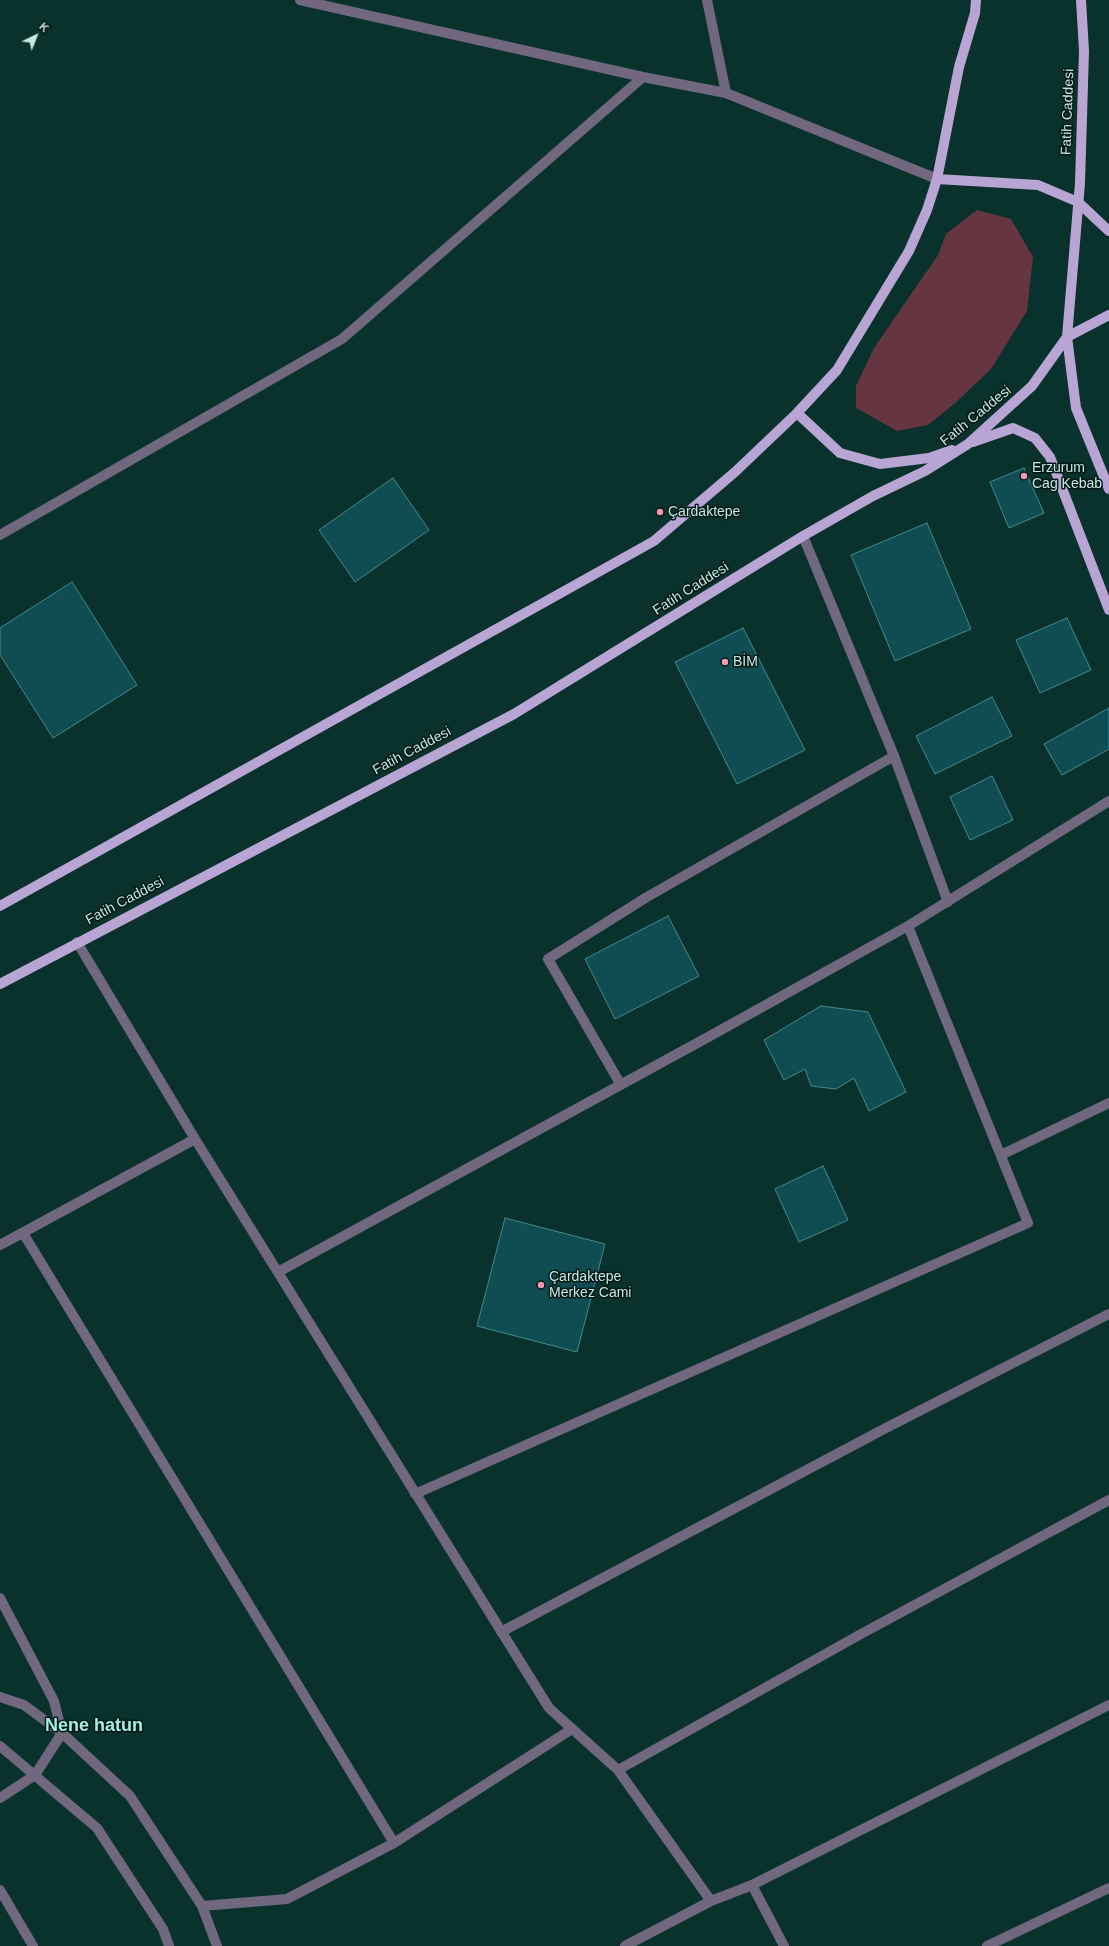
<!DOCTYPE html>
<html>
<head>
<meta charset="utf-8">
<style>
	body { margin:0 }
	#map { position:relative; width:1109px; height:1946px; overflow:hidden; background:#09322d; font-family:Arial,sans-serif }
	canvas { display:block }
	.north { position:absolute; left:16px; top:16px; width:40px; height:40px; -webkit-text-stroke:3px #001815; paint-order:stroke; rotate:43deg; font-size:11px; font-weight:700; line-height:16px; text-align:center; color:#c7e9e3 }
	.north::after { content:''; display:block; margin:auto; width:14px; height:18px; background:#c7e9e3; clip-path:polygon(50% 0,100% 100%,50% 72%,0 100%) }
</style>
</head>
<body>
<div id="map">
<canvas width="1109" height="1946"></canvas>
<div class="north">K</div>
</div>
<script>
const c = document.querySelector('canvas').getContext('2d');
c.lineJoin = 'round';
function fillPath(path, color) {
  c.fillStyle = color;
  c.fill(path, 'evenodd');
}
function poly(rows) {
  const path = new Path2D();
  for (const r of rows) {
    path.moveTo(r[0], r[1]);
    for (let i = 2; i < r.length; i += 2) path.lineTo(r[i], r[i + 1]);
  }
  return path;
}
function trace(path, color, width, dash) {
  c.strokeStyle = color;
  c.lineWidth = width;
  c.lineCap = dash ? 'butt' : 'round';
  c.setLineDash(dash || []);
  c.stroke(path);
}
function drawText(font, color, halo, rows, align = 'center') {
  c.font = font + ' Arial,sans-serif';
  c.lineWidth = 3;
  c.setLineDash([]);
  c.textBaseline = 'middle';
  c.strokeStyle = halo;
  c.fillStyle = color;
  for (const [text, x, y, turn = 0] of rows) {
    c.save();
    c.translate(x, y);
    c.rotate((+turn || 0) * Math.PI / 180);
    c.textAlign = isNaN(turn) ? turn : align;
    if (halo) c.strokeText(text, 0, 0);
    c.fillText(text, 0, 0);
    c.restore();
  }
}
fillPath(poly([
	[977,210,1011,219,1033,257,1027,311,991,369,954,404,928,425,897,431,856,408,856,386,874,348,938,255,946,234]
]), '#653542');
const building = poly([
	[1024,468,1044,513,1009,528,990,482,1024,468],
	[393,478,429,530,355,582,319,530,393,478],
	[927,523,971,629,895,661,851,555,927,523],
	[72,582,137,685,53,738,0,655,0,628,72,582],
	[1067,618,1091,670,1040,693,1016,640,1067,618],
	[743,628,805,750,737,784,675,662,743,628],
	[992,697,1012,736,935,774,916,736,992,697],
	[1109,708,1109,749,1062,775,1044,744,1109,708],
	[992,776,1013,820,970,840,950,797,992,776],
	[668,916,699,976,615,1019,585,959,668,916],
	[821,1006,868,1012,906,1092,869,1111,854,1078,836,1089,811,1086,805,1069,784,1080,764,1040,821,1006],
	[823,1166,848,1220,799,1242,775,1189,823,1166],
	[505,1218,605,1244,577,1352,477,1326,505,1218]
]);
fillPath(building, '#104d52');
trace(building, '#408b92', 1);
trace(poly([
	[300,0,643,77,726,93,937,179],
	[707,0,726,93],
	[0,535,342,339,643,77],
	[803,536,894,756,948,902],
	[77,942,195,1139,549,1708,618,1770,711,1901],
	[621,1085,548,959,647,897,894,756],
	[1001,1155,1109,1103],
	[23,1233,394,1843],
	[0,1245,195,1139],
	[278,1272,710,1036,908,926,1109,801],
	[415,1494,1028,1223,908,926],
	[0,1598,54,1701,62,1733,35,1775,0,1798],
	[501,1632,884,1429,1109,1314],
	[0,1697,24,1705,62,1733,130,1796,202,1906,217,1946],
	[0,1746,97,1828,163,1929,169,1946],
	[618,1770,861,1634,1109,1500],
	[752,1885,784,1946],
	[0,1890,33,1946],
	[202,1906,287,1899,394,1843,572,1729],
	[625,1946,711,1901,752,1885,1109,1705],
	[987,1946,1109,1888]
]), '#71687f', 10);
trace(poly([
	[1081,0,1084,51,1080,183,1067,337,1076,408,1109,489],
	[937,179,1038,185,1078,202,1109,231],
	[797,413,840,453,880,464,929,458,952,450],
	[973,442,1013,428,1035,438,1050,457,1109,610],
	[0,906,654,541,735,472,797,413,837,370,909,251,927,210,937,179,959,67,975,13,976,0],
	[0,984,514,714,803,536,873,496,925,471,968,444,1032,386,1067,337,1109,315]
]), '#b9a5d4', 10);
for (const [x, y, r, color] of [
	[1024,476,4,"#f29ab0"],
	[660,512,4,"#f29ab0"],
	[725,662,4,"#f29ab0"],
	[541,1285,4,"#f29ab0"]
]) {
  const dot = new Path2D();
  dot.arc(x, y, r, 0, 2 * Math.PI);
  c.fillStyle = color;
  c.fill(dot);
  trace(dot, '#001815', 1.5);
}
drawText('14px', '#c7e9e3', '#001815', [
	["Fatih Caddesi",1068,112,-88],
	["Fatih Caddesi",976,416,-39],
	["Fatih Caddesi",691,589,-32],
	["Fatih Caddesi",412,751,-28],
	["Fatih Caddesi",125,901,-28]
]);
drawText('14px', '#c7e9e3', '#001815', [
	["Erzurum",1032,468],
	["Cag Kebab",1032,484],
	["Çardaktepe",668,512],
	["BİM",733,662],
	["Çardaktepe",549,1277],
	["Merkez Cami",549,1293]
], 'left');
drawText('bold 18px', '#a5eee2', '#001815', [
	["Nene hatun",94,1726]
]);
</script>
</body>
</html>
